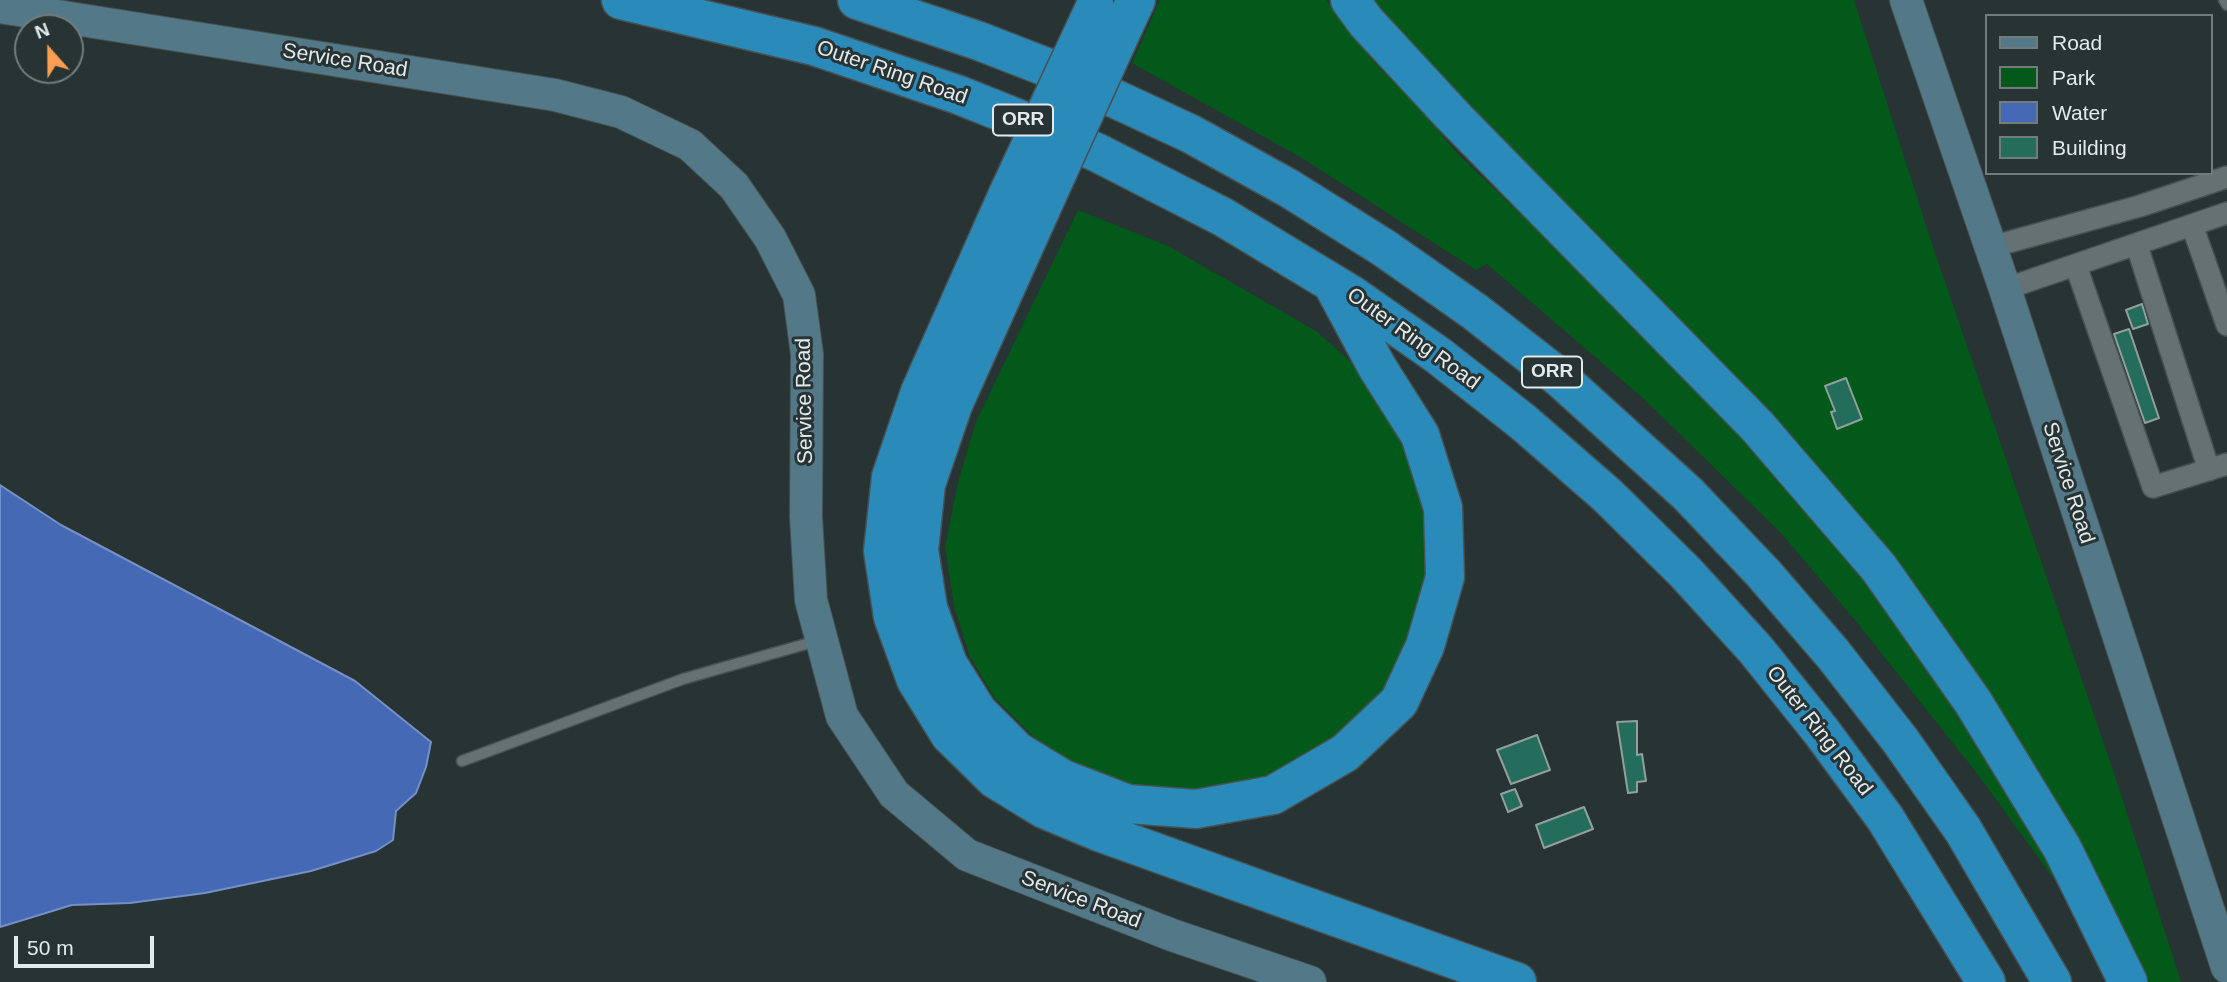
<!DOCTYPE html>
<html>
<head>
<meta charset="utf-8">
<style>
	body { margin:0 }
	#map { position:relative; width:2227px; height:982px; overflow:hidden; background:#283334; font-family:Helvetica,sans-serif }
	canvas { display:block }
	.legend { position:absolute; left:1985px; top:14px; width:228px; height:161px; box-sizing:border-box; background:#283334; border:2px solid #737c7d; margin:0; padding:9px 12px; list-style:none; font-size:21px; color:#e3eaeb }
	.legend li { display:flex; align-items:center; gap:14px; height:35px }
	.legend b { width:35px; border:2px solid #737c7d }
	.north { position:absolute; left:14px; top:14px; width:70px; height:70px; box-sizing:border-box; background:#283334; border:2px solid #737c7d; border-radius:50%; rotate:339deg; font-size:19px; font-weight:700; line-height:28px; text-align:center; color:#e3eaeb }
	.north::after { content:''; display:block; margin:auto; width:24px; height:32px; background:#fb9e51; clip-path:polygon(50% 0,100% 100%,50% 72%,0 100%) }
	.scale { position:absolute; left:14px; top:936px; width:140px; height:32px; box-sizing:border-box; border:4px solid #e3eaeb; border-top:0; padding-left:9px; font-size:21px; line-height:24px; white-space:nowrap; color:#e3eaeb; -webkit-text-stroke:5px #283334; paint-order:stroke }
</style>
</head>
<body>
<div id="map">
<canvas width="2227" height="982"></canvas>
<ul class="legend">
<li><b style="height:9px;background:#537887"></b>Road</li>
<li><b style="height:19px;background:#02591a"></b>Park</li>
<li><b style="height:19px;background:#4669b6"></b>Water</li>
<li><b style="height:19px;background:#246d5d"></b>Building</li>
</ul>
<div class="north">N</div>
<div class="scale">50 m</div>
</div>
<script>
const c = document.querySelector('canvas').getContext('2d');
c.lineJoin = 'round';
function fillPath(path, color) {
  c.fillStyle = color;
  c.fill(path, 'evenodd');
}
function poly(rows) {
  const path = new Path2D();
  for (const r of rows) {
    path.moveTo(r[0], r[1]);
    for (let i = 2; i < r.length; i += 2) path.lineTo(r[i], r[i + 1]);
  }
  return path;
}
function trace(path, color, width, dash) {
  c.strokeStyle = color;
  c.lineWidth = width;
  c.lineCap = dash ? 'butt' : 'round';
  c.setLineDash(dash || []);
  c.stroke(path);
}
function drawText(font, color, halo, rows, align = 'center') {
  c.font = font + ' Helvetica,sans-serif';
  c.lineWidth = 6;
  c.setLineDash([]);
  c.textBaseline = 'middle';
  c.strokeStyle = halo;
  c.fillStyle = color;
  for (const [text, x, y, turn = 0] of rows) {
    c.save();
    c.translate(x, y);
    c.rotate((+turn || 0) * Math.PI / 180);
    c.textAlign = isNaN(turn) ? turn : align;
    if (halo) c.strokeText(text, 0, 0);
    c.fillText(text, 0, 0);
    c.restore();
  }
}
fillPath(poly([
	[1160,0,1326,0,1376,64,1421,109,1455,151,1689,376,1851,555,2000,774,2067,897,1976,772,1855,620,1780,532,1644,399,1487,264,1476,270,1302,158,1132,63],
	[1366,0,1854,0,1931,241,2115,776,2181,982,2140,982,1824,480,1746,386],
	[1078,210,1168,246,1316,331,1368,377,1410,442,1427,508,1426,572,1408,635,1384,689,1335,738,1267,778,1193,795,1130,790,1074,764,1035,738,994,697,970,657,954,606,945,547,958,482,976,422]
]), '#02591a');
const water = poly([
	[0,485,61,525,355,681,431,742,426,767,416,793,396,811,393,840,376,851,311,871,205,893,130,903,72,905,0,927,0,485]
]);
fillPath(water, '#4669b6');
trace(water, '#7590c6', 2);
const building = poly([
	[2142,304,2148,324,2133,329,2126,310,2142,304],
	[2129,329,2159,418,2145,423,2114,334,2129,329],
	[1846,378,1862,419,1837,429,1831,412,1835,411,1825,386,1846,378],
	[1637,721,1637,755,1642,754,1646,781,1637,782,1637,792,1628,793,1617,722,1637,721],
	[1537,735,1550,770,1511,784,1497,750,1537,735],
	[1515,789,1522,806,1508,812,1501,794,1515,789],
	[1584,807,1593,829,1544,848,1536,825,1584,807]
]);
fillPath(building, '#246d5d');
trace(building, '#929f9b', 2);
const service = poly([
	[2224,0,2227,5],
	[462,761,683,679,820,640]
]);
const minor = poly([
	[2192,225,2227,325],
	[2137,246,2209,470],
	[1991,247,2140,206,2227,177],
	[2076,266,2153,487,2227,464],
	[2005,289,2227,213]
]);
const secondary = poly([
	[1906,0,2005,289,2227,967],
	[0,7,555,95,621,112,690,145,734,186,770,238,799,295,807,354,806,517,811,600,842,716,894,794,967,855,1172,935,1310,982]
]);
const motorway = poly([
	[621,0,814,46,959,95,1029,123,1098,153,1223,217,1352,295,1439,356,1523,422,1607,495,1686,573,1756,650,1821,731,1885,818,1986,982],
	[857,0,979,41,1051,69,1191,134,1290,189,1384,248,1474,311,1560,378,1688,494,1764,574,1833,654,1900,740,1963,830,2052,982],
	[1350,0,1366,22,1453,116,1757,426,1879,568,1973,702,2062,848,2128,982],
	[1124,26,1136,0],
	[1008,194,920,392,891,477,883,551,893,617,916,680,950,735,995,779,1044,809,1099,832,1517,982],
	[1041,209,953,405,926,484,919,550,928,608,948,664,978,712,1017,751,1063,779,1128,804,1196,809,1273,795,1345,753,1399,702,1425,646,1445,577,1443,508,1420,435,1377,367,1333,285]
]);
trace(service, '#475152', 13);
trace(minor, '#475152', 24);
trace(secondary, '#475152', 34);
trace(motorway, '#475152', 41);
trace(service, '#657172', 10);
trace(minor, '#657172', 21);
trace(secondary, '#537887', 32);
trace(motorway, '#2a8ab9', 38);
const motorwayBridge = poly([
	[1008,194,1095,7],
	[1041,209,1124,26]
]);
trace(motorwayBridge, '#475152', 41, []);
trace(motorwayBridge, '#2a8ab9', 38);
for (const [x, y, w] of [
	[1023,120,60],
	[1552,372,60]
]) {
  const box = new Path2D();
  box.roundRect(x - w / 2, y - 15.5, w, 31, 5);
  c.fillStyle = '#283334';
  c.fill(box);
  trace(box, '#e3eaeb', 2);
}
drawText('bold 19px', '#e3eaeb', null, [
	["ORR",1023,120],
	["ORR",1552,372]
]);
drawText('21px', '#e3eaeb', '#283334', [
	["Service Road",345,61,9],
	["Outer Ring Road",892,73,19],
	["Outer Ring Road",1413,339,36],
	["Service Road",805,401,-91],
	["Service Road",2068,483,72],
	["Outer Ring Road",1819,731,52],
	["Service Road",1081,900,21]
]);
</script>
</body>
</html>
